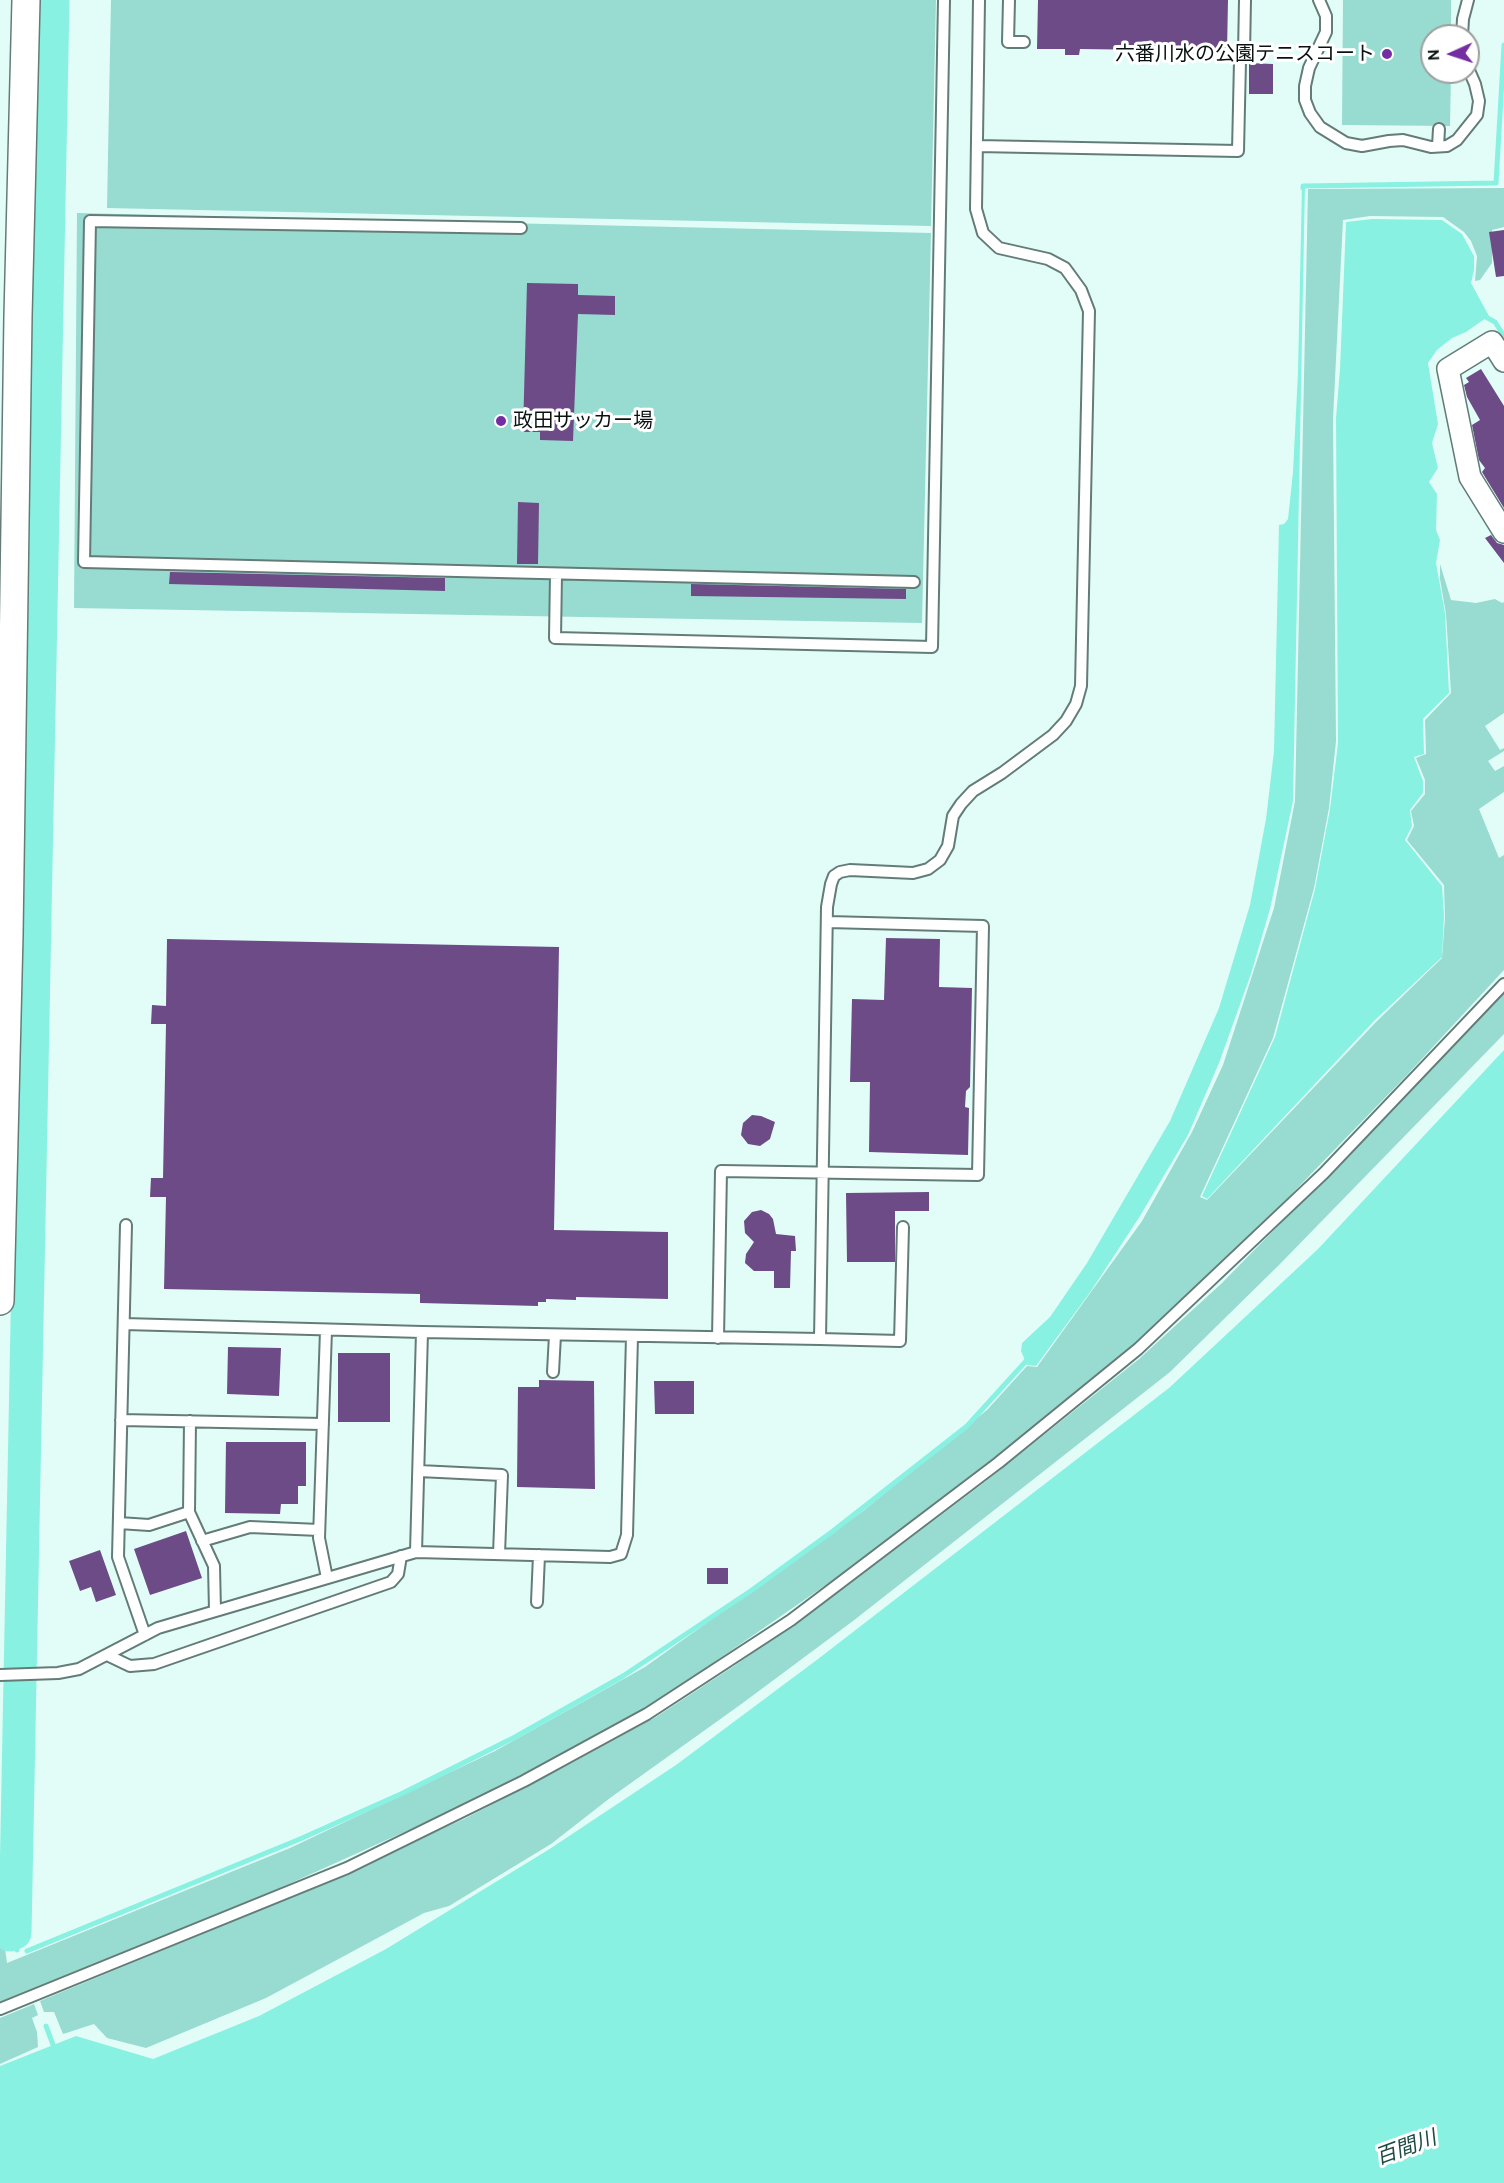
<!DOCTYPE html>
<html>
<head>
<meta charset="utf-8">
<style>
	body { margin:0 }
	#map { position:relative; width:1504px; height:2183px; overflow:hidden; background:#e2fdf8; font-family:Cabin,sans-serif }
	canvas { display:block }
	.north { position:absolute; left:1420px; top:24px; width:60px; height:60px; box-sizing:border-box; background:#fff; border:2px solid #9da09f; border-radius:50%; rotate:267deg; font-size:16px; font-weight:700; line-height:24px; text-align:center; color:#091210 }
	.north::after { content:''; display:block; margin:auto; width:21px; height:27px; background:#742ea1; clip-path:polygon(50% 0,100% 100%,50% 72%,0 100%) }
</style>
</head>
<body>
<div id="map">
<canvas width="1504" height="2183"></canvas>
<div class="north">N</div>
</div>
<script>
const c = document.querySelector('canvas').getContext('2d');
c.lineJoin = 'round';
function fillPath(path, color) {
  c.fillStyle = color;
  c.fill(path, 'evenodd');
}
function poly(rows) {
  const path = new Path2D();
  for (const r of rows) {
    path.moveTo(r[0], r[1]);
    for (let i = 2; i < r.length; i += 2) path.lineTo(r[i], r[i + 1]);
  }
  return path;
}
function trace(path, color, width, dash) {
  c.strokeStyle = color;
  c.lineWidth = width;
  c.lineCap = dash ? 'butt' : 'round';
  c.setLineDash(dash || []);
  c.stroke(path);
}
function drawText(font, color, halo, rows, align = 'center') {
  c.font = font + ' Cabin,"Noto Sans JP",sans-serif';
  c.lineWidth = 6;
  c.setLineDash([]);
  c.textBaseline = 'middle';
  c.strokeStyle = halo;
  c.fillStyle = color;
  for (const [text, x, y, turn = 0] of rows) {
    c.save();
    c.translate(x, y);
    c.rotate((+turn || 0) * Math.PI / 180);
    c.textAlign = isNaN(turn) ? turn : align;
    if (halo) c.strokeText(text, 0, 0);
    c.fillText(text, 0, 0);
    c.restore();
  }
}
fillPath(poly([
	[111,0,936,0,931,226,107,208],
	[1343,0,1451,0,1451,36,1432,36,1432,72,1451,72,1450,126,1342,125],
	[1504,188,1504,227,1492,230,1492,263,1480,280,1475,281,1477,256,1471,241,1464,232,1443,217,1370,216,1343,220,1333,419,1336,741,1329,808,1314,888,1273,1038,1200,1197,1207,1200,1376,1022,1442,958,1445,918,1444,885,1407,840,1414,826,1411,811,1425,794,1425,780,1416,758,1426,754,1425,720,1451,693,1446,614,1440,579,1440,564,1451,600,1476,603,1495,599,1502,603,1504,602,1504,713,1485,726,1500,750,1504,748,1504,751,1488,761,1495,771,1504,766,1504,792,1479,809,1499,858,1504,855,1504,970,1407,1075,1246,1241,1134,1344,1064,1405,846,1571,651,1706,464,1805,280,1888,0,2003,0,1943,4,1941,7,1963,290,1848,495,1751,645,1667,863,1511,987,1410,1027,1366,1037,1367,1142,1221,1192,1132,1223,1065,1274,908,1295,801,1308,189],
	[77,213,931,233,922,623,74,608],
	[1504,989,1504,1034,1279,1265,1170,1372,853,1621,740,1705,610,1798,551,1844,449,1906,424,1913,266,1998,146,2048,107,2038,94,2024,63,2034,54,2012,44,2012,40,2001,229,1923,464,1819,572,1763,656,1717,734,1666,836,1594,985,1482,1139,1359,1222,1283,1410,1091],
	[34,2004,38,2015,32,2018,37,2032,38,2047,0,2064,0,2018]
]), '#98dbd0');
fillPath(poly([
	[1305,184,1293,801,1270,909,1251,974,1219,1063,1188,1135,1140,1216,1091,1291,1036,1366,1027,1365,1021,1351,1022,1343,1050,1317,1087,1263,1170,1121,1219,1008,1250,905,1266,819,1274,751,1279,525,1284,524,1288,519,1293,472,1298,372,1302,185],
	[1372,219,1442,220,1462,234,1474,256,1474,270,1471,283,1489,316,1466,332,1452,338,1437,350,1428,363,1438,424,1432,443,1438,468,1429,482,1437,494,1436,530,1440,540,1436,563,1445,613,1449,693,1423,719,1424,754,1414,757,1423,781,1423,793,1410,810,1412,826,1405,840,1442,886,1444,916,1442,957,1374,1021,1207,1199,1202,1196,1275,1037,1315,889,1330,809,1338,743,1336,418,1340,369,1346,222],
	[1504,1050,1504,2183,0,2183,0,2066,76,2036,153,2059,259,2016,386,1949,548,1850,676,1765,818,1659,1169,1388,1318,1249]
]), '#89f1e1');
trace(poly([
	[1303,188,1303,186,1496,183,1504,45],
	[37,304,48,304],
	[1482,315,1495,322,1504,336],
	[25,945,34,945],
	[12,1629,19,1627],
	[7,1937,10,1935,17,1950],
	[27,1951,300,1839,403,1793,515,1737,623,1676,752,1590,833,1531,967,1426,1027,1360],
	[46,2026,55,2050]
]), '#89f1e1', 5);
trace(poly([
	[10,1935,15,1933,53,0]
]), '#89f1e1', 33);
fillPath(poly([
	[1038,0,1228,0,1227,51,1080,49,1079,55,1065,55,1065,49,1037,49],
	[1249,63,1273,64,1273,94,1249,94],
	[1504,230,1504,276,1496,277,1489,232],
	[527,283,578,284,578,295,615,296,615,315,578,314,573,441,540,440,540,432,523,432],
	[1481,369,1504,406,1504,508,1482,472,1485,468,1479,460,1472,425,1480,420,1467,397,1464,385,1469,382,1466,378],
	[518,502,539,503,538,564,517,564],
	[1491,535,1497,543,1504,545,1504,563,1485,538],
	[170,572,445,578,445,591,169,584],
	[691,584,906,589,906,599,691,596],
	[886,938,940,939,939,987,972,988,970,1087,966,1091,965,1107,969,1108,968,1155,869,1152,870,1082,850,1082,852,999,884,1000],
	[167,939,559,947,554,1230,668,1232,668,1299,576,1297,576,1300,546,1299,546,1302,538,1302,538,1306,420,1303,420,1294,164,1289,166,1197,150,1197,151,1178,163,1178,166,1024,151,1024,152,1005,166,1006],
	[752,1115,761,1116,775,1122,770,1139,760,1146,748,1144,741,1135,743,1123],
	[929,1192,929,1211,895,1211,895,1262,847,1262,846,1193],
	[761,1210,769,1214,773,1219,776,1234,795,1236,796,1251,791,1251,790,1288,774,1288,774,1271,754,1271,745,1263,746,1254,754,1242,745,1233,744,1221,752,1212],
	[228,1347,281,1348,279,1396,227,1394],
	[338,1353,390,1353,390,1422,338,1422],
	[539,1380,594,1381,595,1489,517,1487,518,1387,539,1387],
	[654,1381,694,1381,694,1414,655,1414],
	[226,1442,306,1442,306,1486,298,1486,298,1504,281,1504,280,1514,225,1513],
	[186,1531,202,1578,150,1595,134,1549],
	[100,1550,116,1595,96,1602,91,1587,80,1591,69,1561],
	[707,1568,728,1568,728,1584,707,1584]
]), '#6c4b86');
const service = poly([
	[1009,0,1008,42,1024,42],
	[1319,0,1326,16,1326,32,1309,68,1305,86,1305,100,1310,113,1320,127,1346,143,1362,146,1389,141,1403,140,1431,147,1447,146,1457,140,1477,115,1479,101,1475,84,1468,68],
	[1462,36,1463,19,1468,0],
	[977,146,1238,151,1240,61,1244,54,1245,0],
	[1438,146,1439,129],
	[521,228,90,221,84,562,914,582],
	[556,575,555,638,932,647,944,0],
	[126,1225,118,1557,145,1635],
	[124,1324,422,1332,820,1339,827,907,831,884,834,876,840,872,850,870,913,873,928,869,940,860,948,846,953,816,961,804,973,791,1002,773,1053,735,1066,721,1076,704,1081,686,1089,311,1081,290,1065,268,1048,259,999,248,983,233,976,209,979,0],
	[326,1330,319,1538,327,1578],
	[718,1338,721,1171,978,1175,983,926,828,922],
	[820,1339,900,1341,903,1227],
	[553,1372,555,1335],
	[121,1420,323,1424],
	[190,1421,189,1512,214,1566,215,1611],
	[419,1471,502,1475,499,1554],
	[119,1523,149,1525,189,1512],
	[202,1541,250,1527,319,1530],
	[416,1552,422,1332],
	[537,1602,539,1555],
	[107,1655,130,1666,154,1664,391,1582,398,1574,401,1556],
	[0,1675,58,1673,79,1669,158,1628,416,1552,610,1557,621,1554,627,1535,632,1336],
	[0,2009,347,1868,524,1781,647,1714,791,1620,998,1463,1138,1349,1324,1173,1504,984]
]);
const minor = poly([
	[1504,361,1492,342,1448,369,1470,477,1504,532]
]);
const tertiary = poly([
	[0,1301,9,935,18,316,26,0]
]);
trace(service, '#647c77', 14);
trace(minor, '#647c77', 24);
trace(tertiary, '#647c77', 30);
trace(service, '#fff', 10);
trace(minor, '#fff', 21);
trace(tertiary, '#fff', 27);
for (const [x, y, r, color] of [
	[1387,54,6,"#742ea1"],
	[501,421,6,"#742ea1"]
]) {
  const dot = new Path2D();
  dot.arc(x, y, r, 0, 2 * Math.PI);
  c.fillStyle = color;
  c.fill(dot);
  trace(dot, '#fff', 2);
}
drawText('20px', '#091210', '#fff', [
	["六番川水の公園テニスコート",1375,54],
	["政田サッカー場",513,421,"left"]
], 'right');
drawText('italic 21px', '#1c4b44', '#fff', [
	["百間川",1406,2148,-20]
]);
</script>
</body>
</html>
